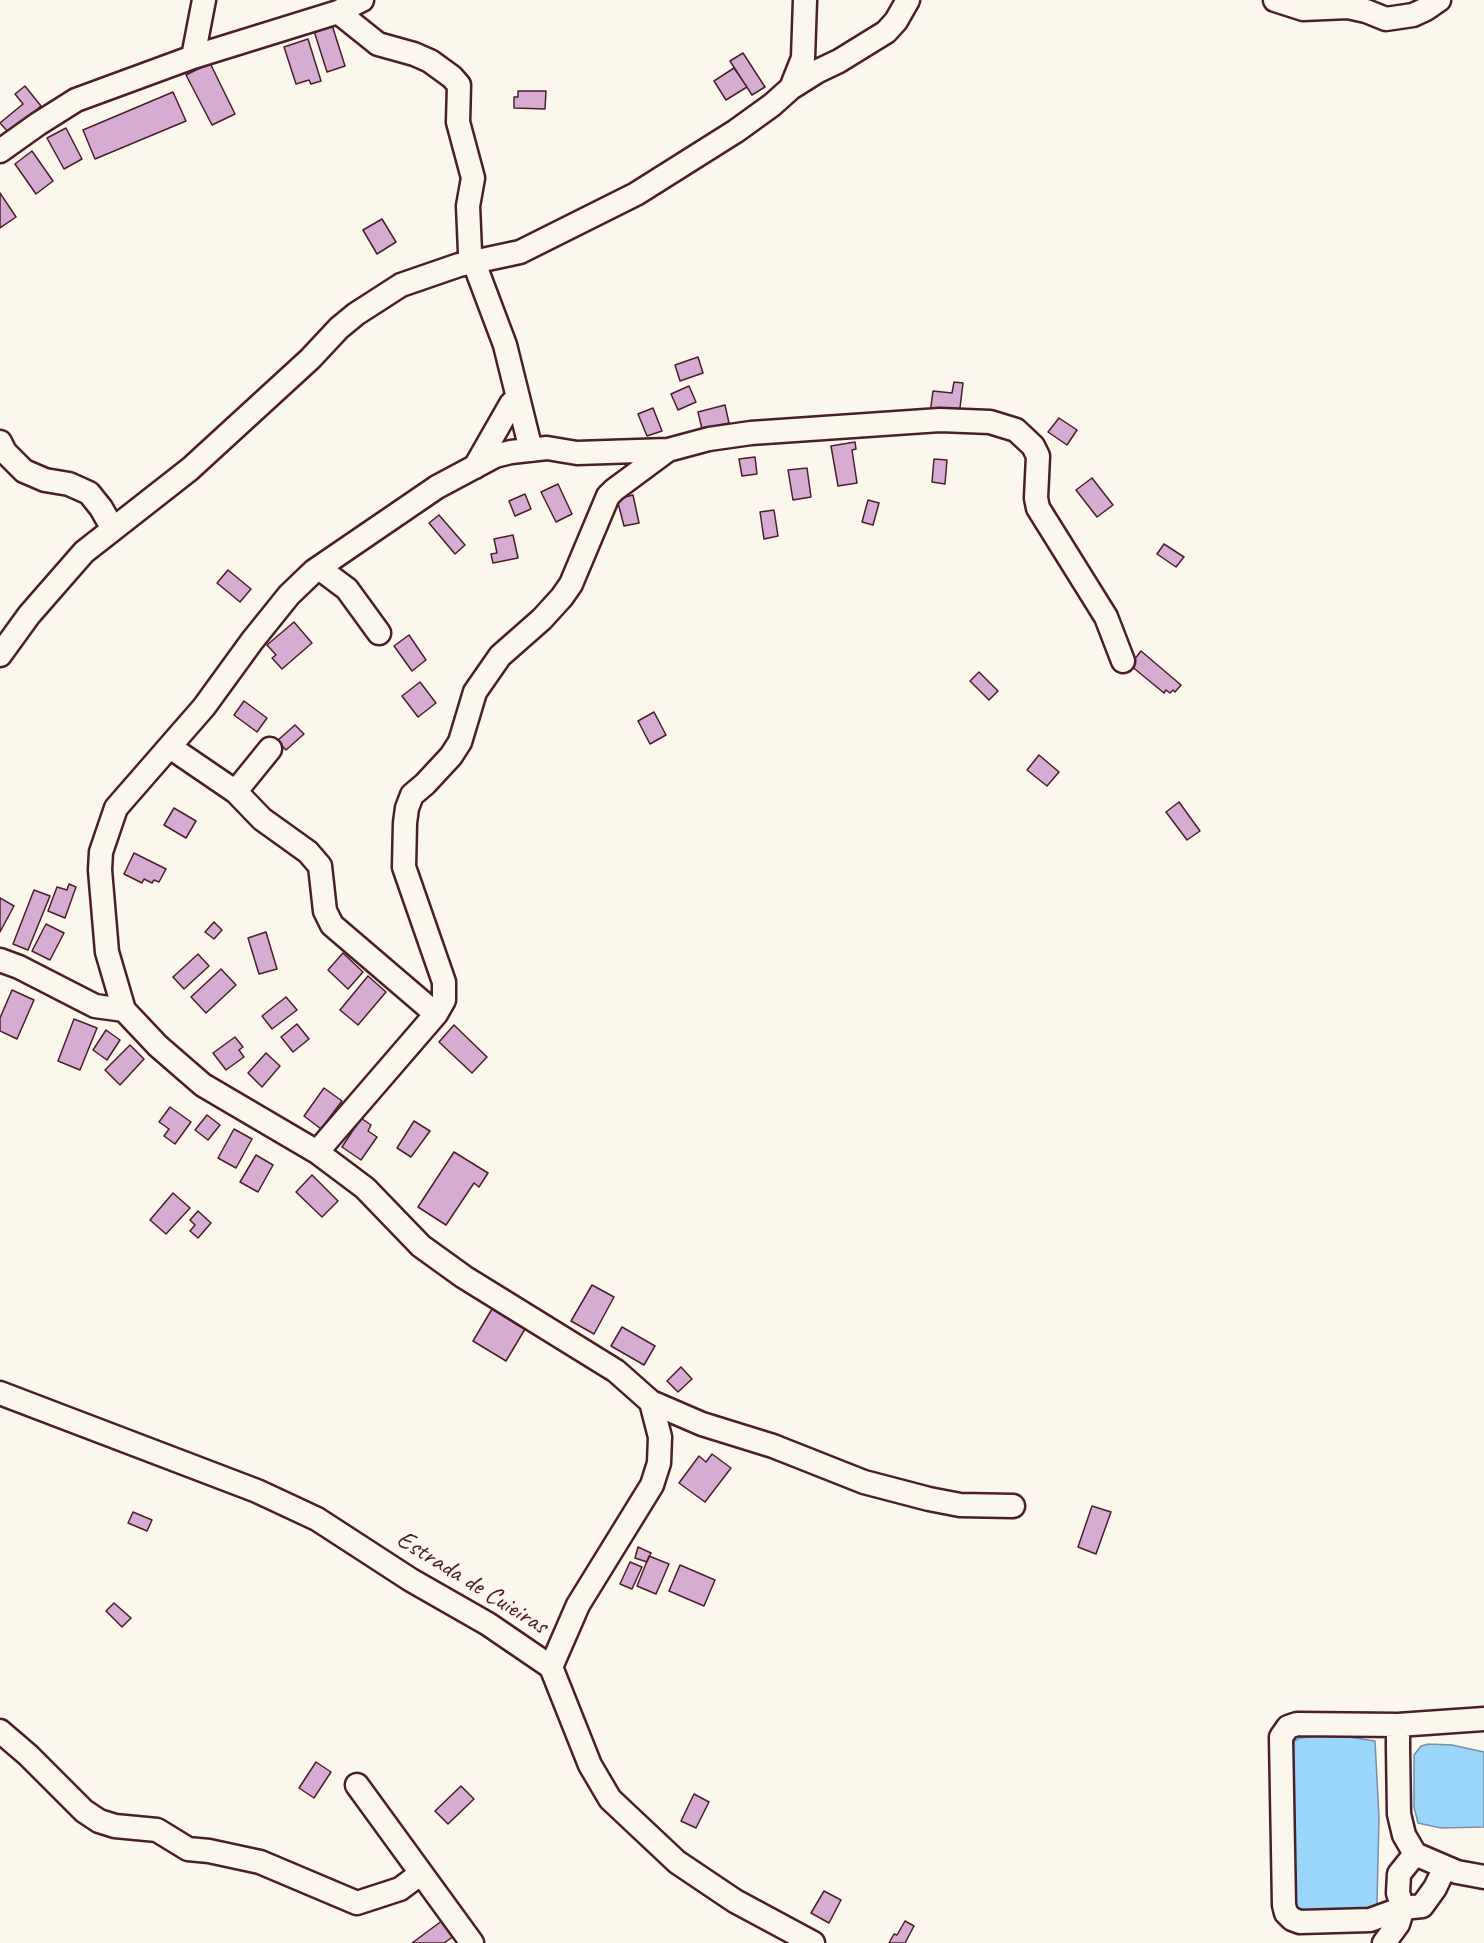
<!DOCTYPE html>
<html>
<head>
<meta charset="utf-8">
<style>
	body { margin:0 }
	canvas { display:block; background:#fbf7ec }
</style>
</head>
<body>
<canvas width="1484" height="1943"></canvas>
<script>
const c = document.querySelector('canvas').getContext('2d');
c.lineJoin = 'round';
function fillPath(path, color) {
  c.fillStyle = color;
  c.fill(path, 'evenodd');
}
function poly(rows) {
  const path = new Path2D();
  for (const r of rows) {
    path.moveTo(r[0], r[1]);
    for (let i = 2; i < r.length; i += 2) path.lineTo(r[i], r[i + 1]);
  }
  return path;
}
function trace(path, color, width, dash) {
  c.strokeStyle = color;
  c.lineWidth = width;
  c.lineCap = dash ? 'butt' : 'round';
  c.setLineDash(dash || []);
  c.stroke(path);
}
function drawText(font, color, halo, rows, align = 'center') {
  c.font = font + ' Caveat,sans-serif';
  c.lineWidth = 5;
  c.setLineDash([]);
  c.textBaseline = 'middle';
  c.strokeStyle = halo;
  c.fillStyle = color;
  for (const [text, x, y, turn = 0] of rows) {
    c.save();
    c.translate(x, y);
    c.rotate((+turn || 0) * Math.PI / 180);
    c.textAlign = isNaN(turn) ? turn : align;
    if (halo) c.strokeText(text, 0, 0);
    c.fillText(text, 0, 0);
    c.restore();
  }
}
const water = poly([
	[1336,1735,1375,1741,1379,1817,1377,1903,1375,1909,1297,1913,1293,1888,1292,1746,1294,1741,1300,1738,1318,1736,1333,1737,1336,1735],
	[1429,1744,1452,1745,1484,1752,1484,1827,1441,1828,1418,1823,1414,1807,1414,1755,1421,1746,1429,1744]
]);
fillPath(water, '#99d6fa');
trace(water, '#798da7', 1.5);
const building = poly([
	[332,25,345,66,327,72,314,31,332,25],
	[308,39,321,81,311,84,309,80,296,84,284,47,308,39],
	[743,53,765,87,752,95,730,61,743,53],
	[210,63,235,114,212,125,186,75,210,63],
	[734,68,747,87,726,100,714,81,734,68],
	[25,86,41,106,9,133,0,123,23,104,15,94,25,86],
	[518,91,546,91,545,109,514,108,514,97,518,97,518,91],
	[173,92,186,121,95,159,83,130,173,92],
	[66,128,82,159,64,169,47,138,66,128],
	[32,151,53,181,36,194,15,164,32,151],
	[0,193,16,217,0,228,0,193],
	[382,219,396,242,377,254,363,230,382,219],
	[698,357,703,373,680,381,675,365,698,357],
	[954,382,963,383,959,416,930,413,933,391,952,393,954,382],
	[689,386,696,402,678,410,671,394,689,386],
	[725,405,729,423,702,429,698,412,725,405],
	[653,408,662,431,647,436,638,414,653,408],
	[1059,418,1077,430,1067,445,1048,432,1059,418],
	[855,442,856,449,852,450,857,483,838,486,831,446,855,442],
	[755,457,757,474,742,476,739,459,755,457],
	[934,459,947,460,945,484,932,482,934,459],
	[807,468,811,497,793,500,788,470,807,468],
	[1092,478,1113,505,1097,517,1076,490,1092,478],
	[558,484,572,514,556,522,541,492,558,484],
	[525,494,531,509,515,516,509,501,525,494],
	[633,495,639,523,624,526,617,499,633,495],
	[868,500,879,503,873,525,862,522,868,500],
	[774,510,778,536,764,539,760,512,774,510],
	[439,515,465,545,455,554,429,523,439,515],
	[513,535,518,558,493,563,491,554,497,553,494,539,513,535],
	[1164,544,1184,557,1176,567,1157,554,1164,544],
	[228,570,251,589,240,602,217,583,228,570],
	[294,622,312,643,282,669,272,658,276,655,267,645,294,622],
	[409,635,426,660,412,671,394,646,409,635],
	[1141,651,1181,685,1175,692,1173,690,1170,693,1166,690,1164,693,1130,665,1141,651],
	[979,672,998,691,989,700,970,681,979,672],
	[420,682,436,703,418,717,402,696,420,682],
	[244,701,267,718,257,732,234,715,244,701],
	[654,712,666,735,650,744,638,721,654,712],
	[295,725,304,734,286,750,277,741,295,725],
	[1039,755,1059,772,1047,786,1027,770,1039,755],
	[1179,802,1200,831,1187,840,1166,812,1179,802],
	[174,808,196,821,186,838,164,825,174,808],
	[134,853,166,869,159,882,154,880,152,883,144,879,142,883,124,874,134,853],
	[69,884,76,887,65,918,48,911,57,887,67,890,69,884],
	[34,890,50,896,28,950,13,944,34,890],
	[0,898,14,906,0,932,0,898],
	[214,922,222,930,214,939,205,932,214,922],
	[46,924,64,933,50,960,32,951,46,924],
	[266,932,277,969,259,974,248,938,266,932],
	[343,953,363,972,348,989,328,970,343,953],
	[198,954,209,966,184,989,173,977,198,954],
	[221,969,236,985,206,1013,191,997,221,969],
	[368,976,386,992,358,1025,340,1010,368,976],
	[12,990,34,1000,17,1039,0,1031,0,1018,12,990],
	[286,997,297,1010,272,1029,262,1016,286,997],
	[74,1019,97,1028,80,1070,58,1061,74,1019],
	[297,1024,309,1039,293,1052,281,1037,297,1024],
	[454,1025,487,1057,472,1073,439,1042,454,1025],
	[106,1030,120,1040,107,1060,93,1050,106,1030],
	[235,1037,243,1047,239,1050,244,1057,226,1070,213,1053,235,1037],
	[130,1045,144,1059,120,1085,105,1070,130,1045],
	[266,1053,280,1066,262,1087,248,1073,266,1053],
	[324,1088,342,1101,321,1129,304,1116,324,1088],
	[170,1107,191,1122,175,1144,164,1136,169,1129,159,1122,170,1107],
	[207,1115,220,1125,208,1140,195,1130,207,1115],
	[361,1118,371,1125,368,1131,377,1137,361,1160,342,1147,361,1118],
	[414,1121,430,1131,411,1157,397,1148,414,1121],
	[234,1129,252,1139,236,1168,218,1158,234,1129],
	[454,1152,488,1173,479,1187,474,1183,446,1225,418,1207,454,1152],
	[256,1155,273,1165,258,1192,240,1182,256,1155],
	[312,1175,338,1201,322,1217,296,1192,312,1175],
	[173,1193,190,1208,166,1234,150,1220,173,1193],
	[198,1211,211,1223,198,1238,190,1231,195,1225,190,1220,198,1211],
	[592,1285,614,1297,594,1334,571,1321,592,1285],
	[492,1309,525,1329,506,1361,473,1341,492,1309],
	[622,1327,655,1346,644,1365,611,1346,622,1327],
	[681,1367,692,1379,678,1392,667,1381,681,1367],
	[712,1454,731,1468,705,1502,679,1483,699,1456,706,1462,712,1454],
	[1092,1506,1111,1512,1096,1554,1078,1547,1092,1506],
	[133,1512,152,1520,147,1531,128,1523,133,1512],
	[638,1547,651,1553,647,1562,635,1558,638,1547],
	[649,1556,669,1564,656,1594,637,1586,649,1556],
	[630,1562,642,1567,632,1589,620,1584,630,1562],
	[680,1565,715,1580,704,1606,669,1591,680,1565],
	[114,1603,131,1618,122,1627,106,1611,114,1603],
	[316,1762,331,1772,314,1798,299,1788,316,1762],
	[461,1786,474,1799,448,1824,435,1811,461,1786],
	[694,1794,709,1802,696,1828,681,1821,694,1794],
	[824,1891,841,1900,829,1923,811,1913,824,1891],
	[443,1920,454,1936,444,1943,412,1943,443,1920],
	[905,1921,914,1926,905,1943,889,1943,894,1934,897,1935,905,1921]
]);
fillPath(building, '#d6acd2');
trace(building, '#4a1f2b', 1.5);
const minor = poly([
	[1275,0,1303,9,1348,7,1366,11,1386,19,1413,15,1426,9,1439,0],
	[338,12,378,44,414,54,430,61,452,77,459,85,458,122,473,178,468,206,470,252,505,345,531,450],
	[193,57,204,0],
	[791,88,803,58,805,0],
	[0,151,38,124,76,100,193,57,338,12,362,0],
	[0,442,5,452,24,471,45,480,69,484,89,493,101,508,113,529],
	[475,467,511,404,518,397],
	[319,568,347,589,379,633],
	[0,655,29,615,84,552,190,469,310,359,339,328,356,314,401,285,459,265,520,252,636,194,736,131,772,105,791,88,818,71,839,61,886,32,896,21,908,0],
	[170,747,236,792,262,819,308,852,320,866,325,911,332,925,436,1014],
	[236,791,270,749],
	[0,960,19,967,95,1006,124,1010],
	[317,1152,436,1014,444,1000,444,982,404,867,405,823,407,808,412,795,425,784,451,756,460,742,475,692,500,656,542,619,562,597,571,584,608,496,614,490,668,450],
	[0,1393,257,1491,317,1519,411,1580,488,1624,551,1667,590,1765,610,1799,677,1862,735,1901,813,1943],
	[651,1402,702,1424,773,1446,864,1482,929,1499,960,1505,1013,1506],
	[551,1667,578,1605,652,1485,659,1463,660,1437,651,1402,616,1371,464,1277,421,1246,365,1188,317,1152,203,1085,158,1046,124,1010,107,952,100,870,101,852,116,808,204,707,252,641,289,595,314,571,437,487,495,456,511,452,547,448,577,453,668,450,709,439,751,433,940,420,990,422,1016,430,1033,446,1038,456,1036,498,1038,508,1106,617,1123,661],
	[1484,1719,1398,1725,1398,1748,1399,1814,1404,1835,1415,1854,1457,1872,1484,1877],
	[1398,1725,1297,1724,1288,1727,1281,1737,1284,1905,1286,1913,1292,1919,1300,1922,1370,1920,1403,1908,1422,1906,1435,1888,1445,1867],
	[0,1731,28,1755,84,1811,99,1821,115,1826,157,1830,188,1849,209,1851,260,1862,357,1903,400,1889,420,1874],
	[357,1785,472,1943],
	[1384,1943,1398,1924,1403,1908,1398,1893,1399,1874,1415,1854]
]);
trace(minor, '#4a1f2b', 27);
trace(minor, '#fbf7ec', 22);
drawText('26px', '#4a1f2b', '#fbf7ec', [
	["Estrada de Cuieiras",472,1583,32]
]);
</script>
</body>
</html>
